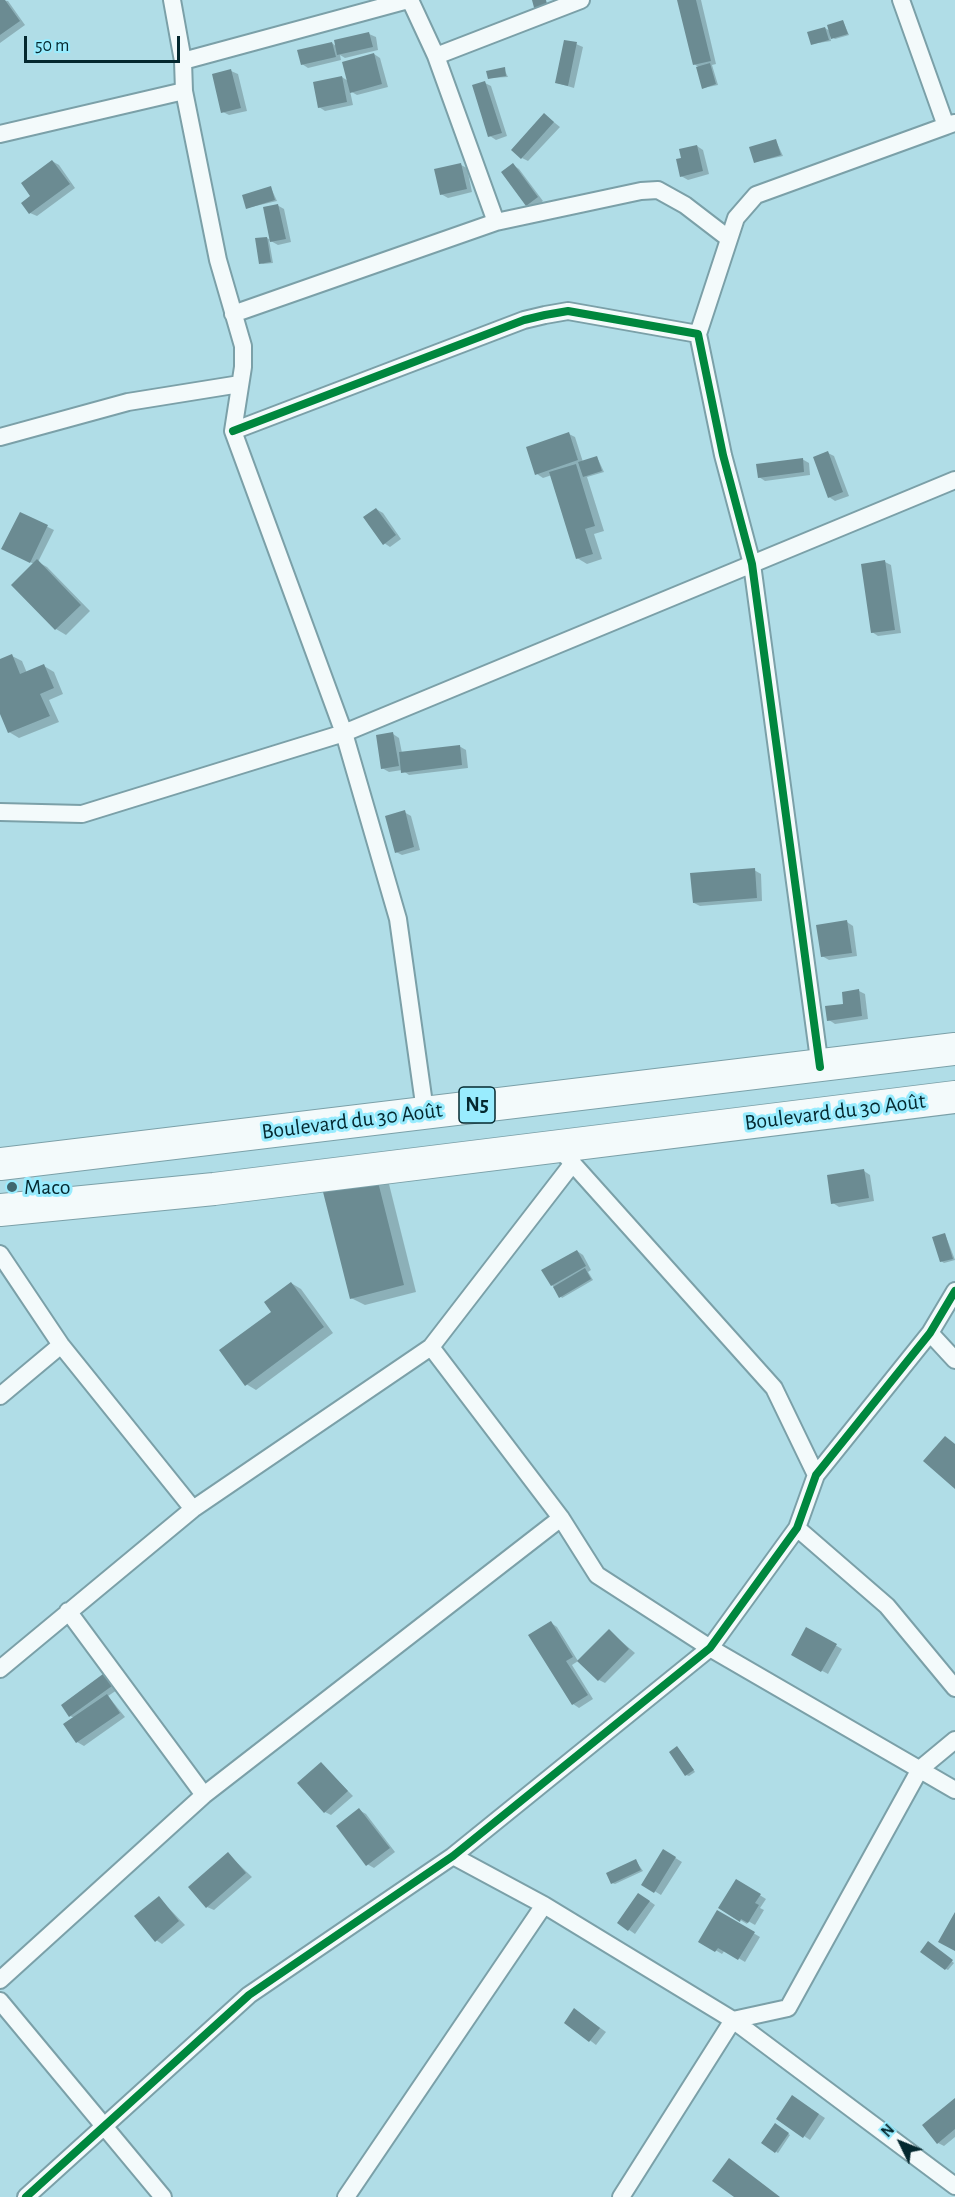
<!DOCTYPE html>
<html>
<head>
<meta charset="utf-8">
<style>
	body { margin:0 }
	#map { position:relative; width:955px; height:2197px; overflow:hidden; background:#b0dde7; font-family:"Alegreya Sans",sans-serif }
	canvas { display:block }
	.north { position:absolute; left:871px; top:2113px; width:60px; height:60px; -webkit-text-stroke:4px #99ecfe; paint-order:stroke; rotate:313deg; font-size:16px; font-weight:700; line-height:24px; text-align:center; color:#04282f }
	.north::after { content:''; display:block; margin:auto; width:21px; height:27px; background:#04282f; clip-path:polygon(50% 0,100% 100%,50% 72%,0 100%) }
	.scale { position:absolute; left:24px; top:36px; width:156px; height:27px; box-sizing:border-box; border:3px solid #04282f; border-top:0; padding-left:8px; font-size:18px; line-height:21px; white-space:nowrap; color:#04282f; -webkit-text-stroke:4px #99ecfe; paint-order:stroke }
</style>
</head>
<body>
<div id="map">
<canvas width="955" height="2197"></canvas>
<div class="north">N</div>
<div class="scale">50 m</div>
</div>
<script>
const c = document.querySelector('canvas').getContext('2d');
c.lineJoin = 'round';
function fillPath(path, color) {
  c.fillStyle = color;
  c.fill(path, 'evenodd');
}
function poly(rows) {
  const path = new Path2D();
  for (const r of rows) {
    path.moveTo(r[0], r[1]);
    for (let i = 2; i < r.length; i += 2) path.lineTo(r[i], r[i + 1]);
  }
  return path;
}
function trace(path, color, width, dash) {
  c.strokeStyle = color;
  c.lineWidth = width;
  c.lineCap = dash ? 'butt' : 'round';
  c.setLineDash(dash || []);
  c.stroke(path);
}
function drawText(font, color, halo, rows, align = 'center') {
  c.font = font + ' "Alegreya Sans",sans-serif';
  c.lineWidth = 6;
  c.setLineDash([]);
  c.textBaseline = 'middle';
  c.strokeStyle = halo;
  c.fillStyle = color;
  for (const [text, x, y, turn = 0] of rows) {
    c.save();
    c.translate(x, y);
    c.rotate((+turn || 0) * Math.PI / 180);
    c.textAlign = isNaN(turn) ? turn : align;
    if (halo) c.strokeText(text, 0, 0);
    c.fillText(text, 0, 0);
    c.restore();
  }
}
fillPath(poly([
	[0,0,8,1,25,25,0,43],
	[679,0,701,0,716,64,712,65,718,85,703,88,700,68,694,64],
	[843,21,849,35,835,39,830,36,831,41,812,44,825,28,830,31],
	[369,34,376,37,378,50,345,58,340,55,341,60,308,68,302,64,332,43,337,47],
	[576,44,583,47,574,88,557,83],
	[374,54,380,58,388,87,357,95,350,91,353,105,325,111,319,107,342,77,348,81],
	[504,69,508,77,489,78],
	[231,71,238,74,247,111,229,115,223,112],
	[485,83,491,86,507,136,496,140,490,136],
	[545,115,560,127,528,161,522,158],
	[776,141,783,156,755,162],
	[697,146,703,150,709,174,688,180,681,176,682,159],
	[52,161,59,165,75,188,37,216,30,213,32,196],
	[461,165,467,168,472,192,448,198,441,194],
	[513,165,519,169,543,201,534,208,527,205],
	[271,188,277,201,247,208],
	[277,205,284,209,291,242,278,245,269,240,273,263,263,264,260,263,267,238,272,241],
	[569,434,575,437,583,462,597,457,604,472,587,477,604,531,594,534,602,559,587,564,577,558,552,475,543,478,537,474],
	[828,453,834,456,849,496,835,501,829,497],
	[802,459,809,463,810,475,765,481,759,477],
	[376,509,383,513,401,539,390,547,384,543],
	[21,514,54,530,38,562,47,567,90,611,66,635,56,629,13,585,34,564,10,552],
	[885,562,891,565,901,633,878,636,872,632],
	[12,656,22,661,27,673,44,666,54,672,63,694,49,700,59,722,19,738,9,732,0,710,0,661],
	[393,734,399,738,402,753,459,746,466,750,468,768,409,775,402,770,389,772,382,768],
	[404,812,411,816,420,850,402,855,396,852],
	[754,870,761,874,762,901,700,906,694,903],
	[847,922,853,926,857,956,829,960,822,956],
	[859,991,865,994,868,1019,835,1024,829,1020],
	[864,1171,870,1175,874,1201,839,1207,833,1203],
	[376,1176,389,1184,416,1292,365,1305,351,1298],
	[945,1234,955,1260,944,1263,941,1261],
	[577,1251,583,1255,591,1270,588,1272,593,1280,562,1298,552,1285],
	[291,1283,301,1289,333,1333,256,1390,246,1384,273,1312],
	[551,1623,557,1627,578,1661,572,1665,593,1699,579,1708,573,1704],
	[807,1629,842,1649,828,1674,793,1655],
	[609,1631,635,1653,605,1683,599,1680],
	[103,1676,117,1690,108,1696,125,1717,84,1746,77,1742,65,1725,75,1718,70,1716],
	[678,1748,695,1772,689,1776,686,1775],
	[321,1764,353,1796,331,1815,325,1812],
	[359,1810,366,1814,395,1852,374,1868,367,1864],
	[664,1851,682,1862,661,1895,643,1884],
	[228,1854,252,1877,214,1910,207,1907],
	[636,1861,643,1871,615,1884,612,1883],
	[737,1881,766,1899,760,1908,764,1910,755,1925,748,1921,747,1924,720,1908],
	[159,1898,185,1925,162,1944,156,1940],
	[645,1898,655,1905,635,1934,619,1923],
	[718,1912,760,1937,745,1962,725,1950,722,1954,700,1941],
	[931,1945,954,1963,948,1970,946,1969],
	[581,2014,606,2032,596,2045,566,2022],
	[955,2099,955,2137,944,2146,938,2143],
	[799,2101,825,2118,810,2140,804,2136],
	[775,2125,790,2135,778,2153,763,2143]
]), '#0003');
fillPath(poly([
	[0,0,5,0,20,21,0,35],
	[532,0,546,0,549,12,536,15],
	[677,0,696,0,711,61,693,65],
	[843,20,848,34,831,39,827,25],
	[825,27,829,40,811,45,807,32],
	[369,32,373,47,337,55,334,40],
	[564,40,577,42,568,86,555,83],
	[332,42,336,57,301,65,297,50],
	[374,53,382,84,350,93,342,62],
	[710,63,716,84,702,89,696,67],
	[505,67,506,76,488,79,486,71],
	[231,69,241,108,221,113,212,74],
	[342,76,347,102,318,108,313,82],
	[485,81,502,133,488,137,472,85],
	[544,113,554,122,521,159,511,150],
	[776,139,781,155,754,163,749,147],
	[697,145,703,171,680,177,676,159,681,158,679,149],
	[52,160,70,184,29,214,21,203,30,196,21,183],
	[461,163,467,189,440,195,434,169],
	[513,163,538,197,526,206,501,172],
	[271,186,275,200,246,209,242,195],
	[278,204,286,239,270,242,263,207],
	[267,237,271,262,259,264,255,238],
	[569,432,578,460,535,475,526,447],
	[828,451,843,492,828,498,813,457],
	[597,456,602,471,583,477,578,462],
	[803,458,804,472,758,478,756,464],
	[576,464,595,526,585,529,593,554,576,559,549,472],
	[376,508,396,535,383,545,363,517],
	[20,512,48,525,30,563,1,549],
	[37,559,81,605,55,630,11,585],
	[885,560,895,630,871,633,861,564],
	[12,654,20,674,44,664,54,688,40,694,50,716,8,733,0,714,0,659],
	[393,732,399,766,381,769,376,735],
	[460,745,462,765,401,773,399,752],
	[405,810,414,847,395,853,385,816],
	[755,868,757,898,693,903,690,873],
	[847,920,852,953,821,957,816,925],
	[859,989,862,1016,827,1021,825,1006,843,1004,842,992],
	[864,1169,869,1198,831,1204,827,1175],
	[376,1174,404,1285,350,1299,322,1188],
	[945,1233,953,1259,940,1262,932,1237],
	[577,1250,586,1266,551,1286,541,1270],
	[585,1268,591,1279,559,1298,553,1287],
	[291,1282,324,1327,245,1386,219,1350,271,1312,264,1302],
	[945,1436,955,1444,955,1489,923,1461],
	[551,1621,573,1657,566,1661,588,1695,572,1705,528,1635],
	[806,1627,837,1644,821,1672,791,1655],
	[609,1629,629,1649,598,1681,577,1661],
	[103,1674,112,1686,69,1717,61,1705],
	[107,1694,120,1713,76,1743,63,1724],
	[677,1746,694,1770,685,1776,669,1752],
	[321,1762,348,1791,324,1813,297,1783],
	[359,1808,390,1848,366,1866,336,1826],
	[663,1849,676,1857,654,1893,641,1885],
	[228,1852,246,1873,206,1908,188,1887],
	[636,1859,641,1870,611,1884,606,1873],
	[736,1879,761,1894,755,1903,759,1905,748,1923,741,1919,740,1922,718,1908],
	[638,1893,650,1901,628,1931,617,1923],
	[159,1896,179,1921,155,1942,134,1916],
	[717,1910,755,1932,738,1960,718,1948,715,1952,698,1942],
	[955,1912,955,1951,938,1942],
	[928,1941,953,1960,945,1970,920,1952],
	[574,2008,600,2028,589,2042,564,2023],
	[792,2095,819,2114,803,2138,776,2119],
	[955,2098,955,2129,937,2144,922,2125],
	[775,2123,789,2133,775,2153,761,2143],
	[729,2158,780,2197,734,2197,712,2181]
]), '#6b8b92');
const street = poly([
	[172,0,183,61,184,91,218,260,243,346,243,367,233,431,344,733,398,919,425,1111],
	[901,0,946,126,954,123],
	[436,56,581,0],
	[183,61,408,0],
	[0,134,184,91],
	[496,222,641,191,658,190,685,205,728,238],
	[233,314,496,222,436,56,410,0],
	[698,334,736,218,756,195,946,126],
	[233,431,524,320,545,315,568,311,698,334,723,455,752,564,820,1067],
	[0,437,128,402,240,384],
	[0,812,82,814,344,733,955,480],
	[566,1156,774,1388,816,1475],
	[0,1254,61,1345,193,1509],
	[930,1333,955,1360],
	[431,1347,561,1518,597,1575,710,1648,955,1790],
	[0,1396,61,1345],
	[797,1528,887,1606,955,1688],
	[68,1611,204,1795],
	[0,1669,193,1509,431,1347,573,1163],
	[453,1856,544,1905,733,2020,955,2186],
	[0,1980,204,1795,561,1518],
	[0,2001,163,2197],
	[26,2197,249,1995,453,1856,710,1648,797,1528,816,1475,930,1333,955,1291],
	[346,2197,544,1905],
	[621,2197,733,2020,788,2008,920,1769,955,1740]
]);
const highway = poly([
	[0,1164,955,1049],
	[0,1210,214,1189,955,1097]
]);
trace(street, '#7ba0a8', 20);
trace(highway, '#7ba0a8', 34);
trace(street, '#f3fafb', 16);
trace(highway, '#f3fafb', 32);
trace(poly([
	[233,431,524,320,545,315,568,311,698,334,723,455,752,564,820,1067],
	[26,2197,249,1995,453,1856,710,1648,797,1528,816,1475,930,1333,955,1291]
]), '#00873e', 8);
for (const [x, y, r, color] of [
	[12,1187,6,"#40676f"]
]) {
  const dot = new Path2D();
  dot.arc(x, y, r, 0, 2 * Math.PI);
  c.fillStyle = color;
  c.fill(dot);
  trace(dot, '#99ecfe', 2);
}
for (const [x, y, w] of [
	[477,1105,36]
]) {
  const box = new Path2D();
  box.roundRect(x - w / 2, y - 18, w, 36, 4.5);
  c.fillStyle = '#99ecfe';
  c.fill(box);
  trace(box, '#04282f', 1.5);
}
drawText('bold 21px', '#04282f', null, [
	["N5",477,1105]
]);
drawText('22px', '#04282f', '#99ecfe', [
	["Boulevard du 30 Août",835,1112,-7],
	["Boulevard du 30 Août",352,1121,-7]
]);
drawText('22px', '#04282f', '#99ecfe', [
	["Maco",24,1187]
], 'left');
</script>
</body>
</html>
